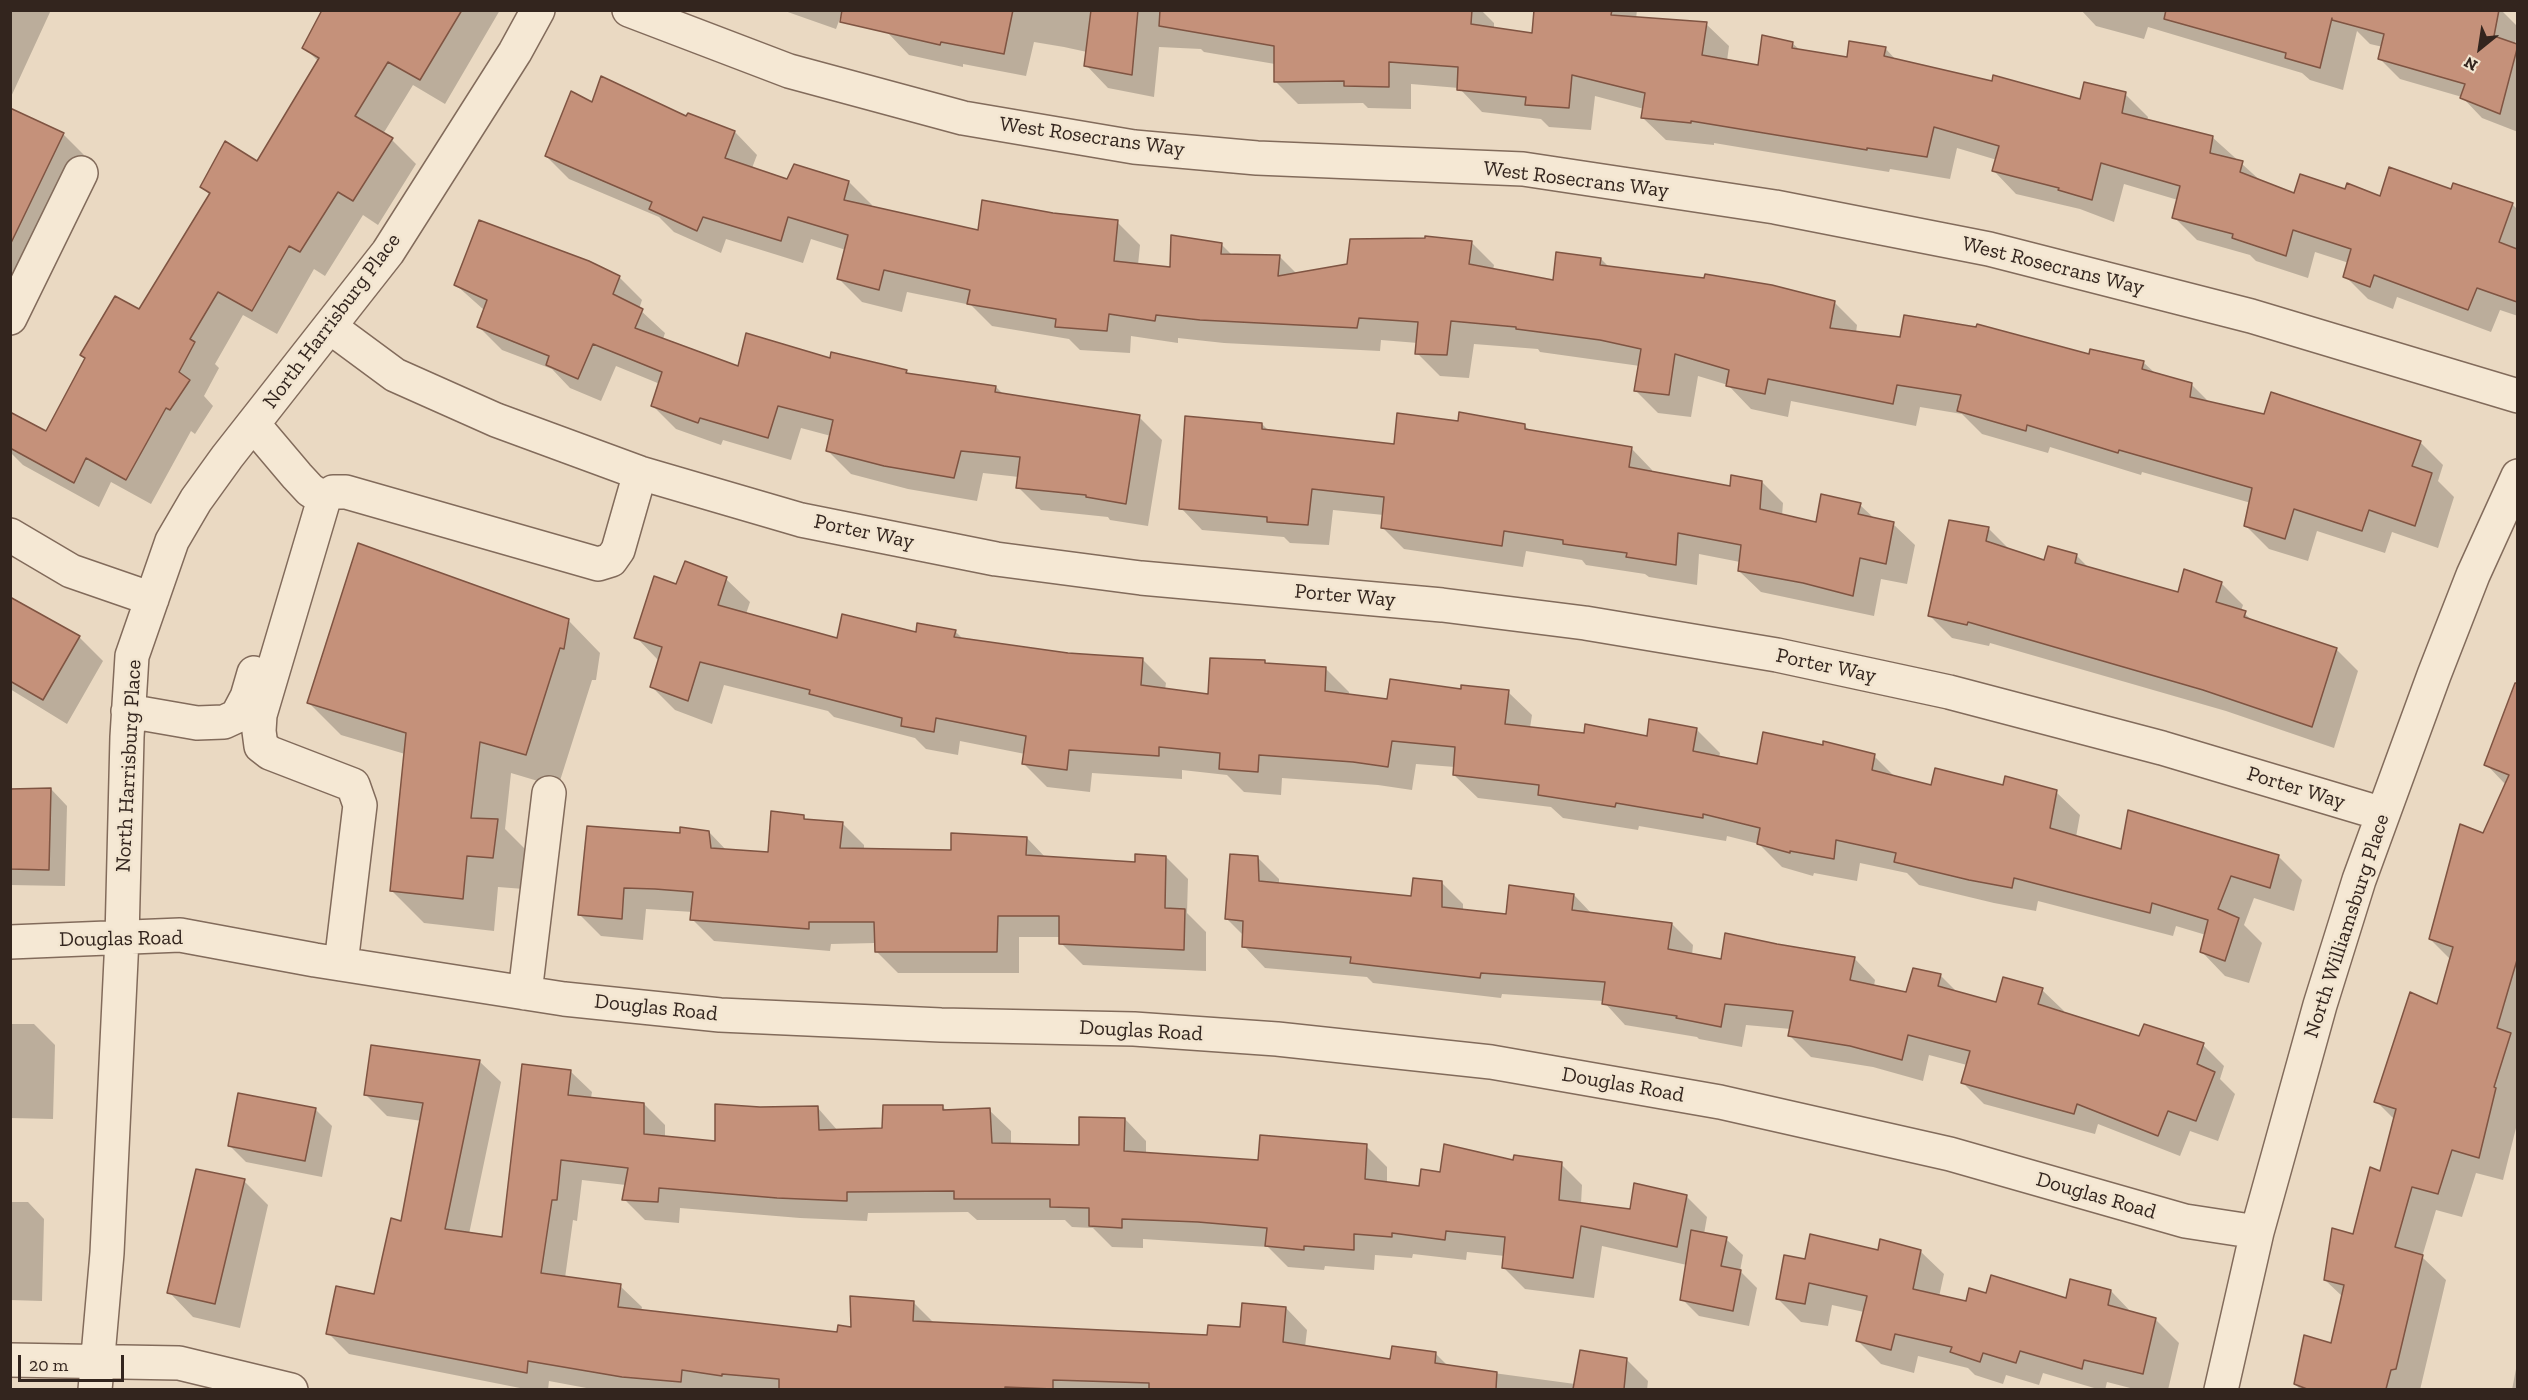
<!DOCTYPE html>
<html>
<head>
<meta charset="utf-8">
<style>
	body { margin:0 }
	#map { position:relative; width:2528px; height:1400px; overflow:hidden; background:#ead9c2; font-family:"Zilla Slab",serif }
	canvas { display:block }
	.frame { position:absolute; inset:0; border:12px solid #33251e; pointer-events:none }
	.north { position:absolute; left:2450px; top:18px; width:60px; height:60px; -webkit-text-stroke:4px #f2e5d0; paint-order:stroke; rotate:210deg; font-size:16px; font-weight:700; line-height:24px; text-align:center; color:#33251e }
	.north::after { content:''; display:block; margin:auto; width:21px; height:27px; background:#33251e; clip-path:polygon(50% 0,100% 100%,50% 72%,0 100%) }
	.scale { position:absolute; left:18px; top:1355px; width:106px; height:27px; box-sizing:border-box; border:3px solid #33251e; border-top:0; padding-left:8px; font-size:18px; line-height:21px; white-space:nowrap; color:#33251e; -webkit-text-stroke:4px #f2e5d0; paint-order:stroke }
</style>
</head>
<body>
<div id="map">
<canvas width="2528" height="1400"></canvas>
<div class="frame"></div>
<div class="north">N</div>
<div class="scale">20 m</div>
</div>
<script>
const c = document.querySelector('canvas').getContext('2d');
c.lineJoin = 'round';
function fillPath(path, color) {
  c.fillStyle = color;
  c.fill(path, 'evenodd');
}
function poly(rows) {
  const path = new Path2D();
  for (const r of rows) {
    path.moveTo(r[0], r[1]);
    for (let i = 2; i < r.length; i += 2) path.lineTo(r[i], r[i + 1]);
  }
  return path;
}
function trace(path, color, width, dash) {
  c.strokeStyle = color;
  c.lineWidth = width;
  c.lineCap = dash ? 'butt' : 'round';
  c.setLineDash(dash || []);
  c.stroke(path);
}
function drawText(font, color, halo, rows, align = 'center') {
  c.font = font + ' "Zilla Slab",serif';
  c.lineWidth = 5;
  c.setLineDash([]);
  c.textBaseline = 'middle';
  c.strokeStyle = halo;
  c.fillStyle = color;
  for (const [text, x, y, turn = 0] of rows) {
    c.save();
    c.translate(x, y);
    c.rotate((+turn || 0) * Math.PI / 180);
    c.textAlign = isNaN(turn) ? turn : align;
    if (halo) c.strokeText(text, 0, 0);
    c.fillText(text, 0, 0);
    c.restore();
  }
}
fillPath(poly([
	[10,10,51,10,10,99],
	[323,10,500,10,445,104,413,85,383,134,392,140,416,164,378,225,363,215,325,276,314,269,277,334,243,315,215,364,219,368,204,396,213,406,195,434,191,431,151,504,111,482,99,507,23,465,10,452,10,420,46,433,139,311,210,195,201,187,258,163,319,62,304,47],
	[782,10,843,10,836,29],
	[885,10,1481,10,1494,23,1494,29,1533,34,1536,10,1637,10,1636,19,1706,24,1729,46,1727,61,1759,67,1792,43,1800,50,1848,58,1885,48,1897,61,2081,101,2125,94,2148,117,2147,121,2212,137,2262,182,2295,195,2346,191,2381,198,2452,191,2454,185,2513,205,2518,210,2518,316,2500,310,2491,332,2397,297,2393,309,2368,299,2345,276,2349,263,2315,252,2308,278,2256,261,2250,255,2197,240,2174,217,2178,200,2124,184,2114,222,2080,209,2016,194,1994,171,1997,160,1957,148,1950,179,1890,169,1889,172,1714,143,1714,145,1666,140,1643,118,1644,109,1595,96,1591,130,1549,127,1541,119,1482,112,1459,88,1411,84,1411,109,1368,108,1363,103,1298,104,1275,81,1275,64,1204,52,1201,49,1159,47,1154,97,1108,88,1086,65,1087,52,1064,47,1034,42,1026,76,963,64,963,67,909,55,887,32],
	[2081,10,2501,10,2518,27,2515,45,2518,45,2518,132,2482,118,2462,97,2400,79,2380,59,2383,47,2370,44,2357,31,2343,90,2310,80,2302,73,2148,27,2144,39,2096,26],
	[593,105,687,118,735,132,757,155,752,168,788,180,849,182,872,205,871,207,979,232,1052,214,1117,222,1140,245,1138,265,1172,269,1221,244,1233,256,1280,257,1297,274,1471,242,1494,265,1493,270,1555,281,1601,259,1609,267,1834,302,1857,325,1856,333,2090,355,2091,351,2144,363,2156,374,2192,385,2210,403,2265,416,2420,442,2443,465,2438,481,2454,497,2438,548,2392,532,2385,553,2317,531,2308,561,2269,549,2246,526,2251,503,2142,472,2141,475,2050,447,2048,453,1982,434,1962,414,1920,407,1916,426,1791,401,1788,417,1751,409,1728,385,1698,376,1691,417,1658,413,1635,390,1640,366,1540,352,1538,349,1474,344,1469,378,1440,376,1417,353,1418,343,1381,340,1380,351,1224,343,1178,338,1178,343,1131,336,1130,353,1080,350,1069,339,992,326,971,305,907,292,902,312,862,302,839,279,846,250,811,239,803,263,726,239,721,253,674,232,659,217,569,179,546,156],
	[10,110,63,134,95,166,10,325],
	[619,277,642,300,639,309,665,333,663,339,739,368,831,360,906,371,910,375,996,387,1004,395,1139,417,1162,440,1148,526,1110,520,1108,517,1041,510,1018,487,1019,477,983,473,977,501,908,489,851,474,828,451,831,436,801,428,791,460,723,440,721,445,676,429,653,406,660,384,616,366,601,401,570,388,552,369,502,350,479,327,484,310,456,285],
	[1460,423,1525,426,1530,431,1631,448,1652,470,1652,473,1731,487,1762,482,1783,503,1782,516,1817,523,1860,505,1876,520,1893,524,1915,545,1907,584,1881,579,1874,616,1761,592,1739,571,1740,562,1699,554,1697,585,1649,577,1645,574,1586,565,1582,560,1526,551,1523,567,1404,549,1383,528,1384,515,1333,510,1329,545,1290,543,1284,537,1202,530,1181,508,1262,424,1269,431,1395,445],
	[1989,529,2011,551,2045,562,2076,555,2090,569,2179,593,2221,583,2243,605,2241,611,2256,623,2336,649,2358,671,2334,748,2226,711,1990,643,1989,646,1952,638,1930,616],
	[726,579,750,602,746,614,838,639,955,631,964,640,1068,654,1142,659,1166,683,1165,690,1209,696,1265,662,1267,664,1325,668,1349,692,1349,696,1388,701,1462,690,1508,692,1532,715,1530,728,1585,735,1648,738,1696,729,1720,753,1719,757,1758,766,1874,756,1896,778,1932,787,2004,787,2056,792,2080,815,2076,837,2122,851,2278,856,2302,880,2294,911,2254,898,2244,925,2262,943,2249,983,2225,976,2202,952,2206,935,2176,926,2173,936,2038,901,2036,911,1994,903,1919,885,1907,873,1860,863,1857,881,1814,873,1813,876,1782,867,1759,844,1727,836,1726,841,1639,826,1638,830,1563,818,1551,807,1478,798,1454,775,1455,767,1416,764,1412,790,1378,785,1282,778,1281,795,1244,792,1227,775,1182,770,1182,779,1092,773,1090,792,1047,787,1023,763,1025,754,960,741,958,755,926,749,915,738,834,717,828,711,724,685,712,724,675,710,651,686,659,661,636,637,677,586],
	[10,598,79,637,103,661,67,724,10,689],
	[568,620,600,653,596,680,592,680,558,787,511,773,505,829,529,853,524,889,498,887,494,931,424,923,392,891,405,754,341,735,309,703],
	[2518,692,2518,1120,2503,1180,2476,1173,2462,1217,2436,1210,2422,1257,2446,1280,2420,1390,2301,1390,2295,1384,2332,1345,2343,1297,2325,1280,2354,1236,2381,1173,2395,1120,2376,1101,2438,1006,2451,960,2430,939,2484,835,2506,785,2486,764],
	[51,789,67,806,65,886,10,885,10,790],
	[803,816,808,821,842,823,864,845,864,850,952,852,1027,838,1046,858,1137,863,1166,857,1188,879,1187,913,1206,932,1206,971,1083,965,1061,943,1061,937,1019,937,1019,973,898,973,876,951,876,943,831,944,830,951,714,941,692,919,693,912,646,909,643,940,601,936,579,914,681,834,709,832,727,851,770,854],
	[1257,857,1279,879,1279,884,1412,897,1442,883,1463,904,1463,910,1507,915,1574,895,1592,914,1672,924,1693,945,1692,955,1722,961,1777,946,1854,958,1875,980,1874,986,1907,994,1940,975,1958,993,1997,1004,2042,990,2064,1011,2063,1014,2140,1038,2203,1045,2224,1066,2220,1079,2235,1094,2218,1141,2190,1131,2180,1156,2098,1124,2095,1134,1984,1104,1963,1083,1967,1065,1929,1055,1923,1081,1873,1067,1811,1057,1790,1036,1791,1029,1746,1025,1742,1047,1699,1039,1697,1037,1625,1025,1603,1001,1502,994,1501,998,1373,983,1367,977,1265,968,1244,946,1244,936,1227,919],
	[10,1024,34,1024,55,1045,53,1119,10,1118],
	[479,1061,501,1082,469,1234,504,1239,570,1071,592,1092,591,1098,644,1104,665,1125,665,1137,716,1142,760,1108,817,1107,838,1131,883,1130,942,1106,947,1111,989,1110,1011,1131,1011,1145,1080,1146,1125,1119,1146,1141,1146,1154,1259,1162,1366,1146,1387,1167,1387,1183,1421,1188,1441,1173,1515,1161,1561,1164,1582,1185,1581,1204,1631,1210,1686,1196,1707,1217,1704,1234,1726,1239,1743,1255,1740,1271,1757,1288,1749,1326,1699,1316,1682,1299,1687,1265,1602,1246,1594,1298,1525,1289,1503,1267,1505,1256,1467,1252,1466,1260,1413,1254,1412,1258,1375,1255,1374,1270,1325,1266,1324,1270,1288,1267,1268,1247,1143,1239,1143,1248,1112,1247,1093,1228,1072,1227,1065,1220,977,1220,968,1212,868,1213,867,1221,800,1218,680,1208,679,1223,645,1220,624,1199,626,1185,582,1180,577,1221,573,1220,565,1278,620,1286,642,1307,641,1311,838,1333,913,1302,935,1324,1208,1336,1241,1329,1286,1308,1307,1330,1305,1347,1392,1360,1436,1354,1449,1367,1575,1384,1627,1360,1648,1381,1647,1390,597,1390,549,1381,548,1390,530,1390,349,1354,328,1333,375,1295,402,1222,422,1121,387,1116,366,1095],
	[315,1109,332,1126,322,1177,246,1162,229,1145],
	[244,1181,268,1205,240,1328,193,1317,169,1292],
	[10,1202,28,1202,44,1219,42,1301,10,1300],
	[1920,1251,1944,1274,1939,1297,1967,1303,1987,1295,2067,1299,2111,1291,2132,1313,2155,1319,2179,1343,2168,1390,2138,1390,2107,1382,2105,1390,2101,1390,2043,1373,2039,1385,2006,1375,2003,1384,1975,1375,1968,1368,1918,1356,1914,1373,1881,1364,1858,1341,1864,1312,1832,1305,1828,1326,1801,1322,1778,1299,1807,1261,1879,1252],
	[2516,1369,2518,1390,2512,1390]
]), '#0003');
const building = poly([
	[322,10,462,10,420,80,388,62,355,116,393,138,353,201,338,192,300,252,289,246,252,311,218,292,190,339,195,342,179,372,190,380,170,410,166,408,126,480,86,458,74,483,10,448,10,412,46,431,85,358,80,355,115,296,139,309,210,193,200,187,225,141,257,161,319,58,302,48,322,10],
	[842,10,1013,10,1004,54,941,42,940,45,840,22,842,10],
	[1091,10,1138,10,1132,75,1084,66,1091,10],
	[1160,10,1472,10,1471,24,1532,33,1534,10,1612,10,1611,15,1707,22,1702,55,1758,65,1762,35,1793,42,1792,48,1847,57,1849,41,1886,47,1884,56,1992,81,1993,75,2080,99,2084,82,2126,92,2122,113,2213,136,2210,153,2243,161,2240,172,2294,193,2300,174,2345,189,2347,183,2380,196,2389,167,2451,189,2453,183,2513,203,2499,242,2517,249,2517,302,2477,288,2468,310,2374,275,2370,287,2343,277,2351,249,2293,230,2286,256,2232,238,2233,234,2172,218,2180,186,2101,163,2092,200,2058,190,2059,188,1992,171,1999,146,1934,127,1927,157,1867,148,1867,150,1691,121,1691,123,1641,118,1645,93,1572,75,1569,108,1525,105,1526,97,1457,90,1458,67,1389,62,1389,87,1344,86,1344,81,1274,82,1274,46,1159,26,1160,10],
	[2166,10,2499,10,2494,36,2517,44,2517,49,2500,114,2460,98,2465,84,2378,59,2384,34,2332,20,2332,18,2320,68,2285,58,2286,53,2164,19,2166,10],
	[601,76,686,116,688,113,735,131,725,158,787,179,794,164,849,181,844,200,978,230,982,200,1053,213,1118,220,1114,261,1170,267,1171,235,1222,243,1221,254,1280,255,1278,276,1347,264,1350,239,1425,238,1425,236,1472,241,1469,264,1553,280,1556,252,1601,258,1600,265,1704,278,1705,274,1772,285,1835,301,1830,328,1900,337,1904,315,1976,327,1977,324,2089,354,2090,349,2144,361,2142,369,2192,383,2190,397,2264,414,2271,392,2421,441,2412,466,2432,473,2415,526,2369,510,2362,531,2294,509,2285,539,2244,526,2252,488,2119,450,2118,453,2027,425,2026,431,1957,411,1961,395,1897,385,1893,404,1768,379,1765,394,1726,386,1729,370,1675,354,1669,395,1634,391,1641,349,1600,340,1516,329,1516,327,1451,321,1447,355,1415,354,1418,322,1359,318,1357,328,1200,320,1156,315,1155,321,1109,314,1107,331,1055,327,1056,319,967,304,970,290,884,270,879,290,837,279,848,235,788,217,781,241,703,217,697,231,649,209,652,202,545,156,571,91,592,102,601,76],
	[10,108,64,133,10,245,10,108],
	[479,220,589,261,620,276,613,294,643,309,635,328,738,366,746,333,830,358,831,352,907,370,906,373,996,386,995,392,1140,415,1126,504,1086,497,1086,495,1016,488,1020,457,961,451,954,478,884,466,826,451,833,420,778,406,768,438,700,418,698,423,651,406,662,372,593,344,578,379,546,365,549,356,477,327,487,300,454,285,479,220],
	[1459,412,1525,424,1525,429,1632,447,1629,467,1730,486,1731,475,1762,481,1760,509,1816,522,1821,494,1861,503,1858,514,1894,522,1886,564,1860,558,1853,596,1803,583,1738,571,1741,545,1678,533,1676,565,1626,557,1627,553,1563,544,1563,540,1504,531,1502,546,1381,528,1384,497,1312,489,1308,525,1267,522,1267,517,1179,509,1185,416,1262,423,1262,429,1394,444,1397,413,1458,421,1459,412],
	[1949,520,1989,527,1986,541,2044,560,2048,546,2077,554,2075,563,2178,592,2184,569,2222,582,2216,602,2246,611,2244,617,2337,648,2312,727,2203,690,1968,622,1967,625,1928,616,1949,520],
	[358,543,569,619,564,649,560,648,526,755,480,742,471,818,498,819,493,858,467,856,463,899,390,891,406,733,307,703,358,543],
	[685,561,727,577,718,605,837,638,842,614,916,632,917,623,956,630,954,637,1068,653,1143,658,1141,685,1208,694,1210,658,1265,660,1265,663,1326,667,1325,691,1387,699,1390,679,1461,689,1461,685,1509,690,1505,724,1584,733,1585,724,1647,736,1649,719,1697,728,1693,751,1757,764,1763,732,1823,745,1823,741,1875,754,1872,770,1931,785,1935,768,2003,785,2005,776,2057,790,2050,828,2121,849,2128,810,2279,855,2270,888,2231,876,2218,909,2239,918,2225,961,2200,952,2208,920,2152,903,2150,913,2014,878,2012,888,1969,880,1894,862,1896,853,1836,840,1834,859,1790,851,1790,853,1757,844,1760,828,1703,814,1703,818,1616,803,1615,807,1538,795,1539,785,1453,775,1455,747,1392,741,1388,767,1353,762,1259,755,1258,772,1219,769,1220,753,1159,747,1159,756,1069,750,1067,770,1022,764,1026,736,936,718,934,732,901,726,902,718,809,694,810,690,700,662,688,701,650,687,662,647,634,638,654,576,676,584,685,561],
	[10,597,80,636,43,700,10,681,10,597],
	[2515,683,2517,683,2517,960,2497,1028,2511,1033,2494,1087,2496,1088,2479,1158,2452,1150,2438,1194,2412,1187,2395,1247,2423,1255,2396,1369,2391,1370,2386,1389,2307,1389,2294,1384,2304,1335,2331,1343,2344,1285,2324,1280,2332,1228,2353,1234,2370,1167,2380,1171,2396,1109,2374,1102,2410,992,2437,1004,2453,947,2429,939,2460,824,2483,833,2509,775,2484,765,2515,683],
	[51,788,49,870,10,869,10,789,51,788],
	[771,811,804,815,804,819,843,822,840,848,951,850,951,833,1027,837,1026,855,1135,862,1135,854,1166,856,1165,908,1185,909,1184,950,1059,944,1059,916,998,916,997,952,875,952,874,922,809,922,809,929,690,920,693,892,655,889,624,888,622,919,578,915,587,826,680,833,680,827,709,831,711,848,768,852,771,811],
	[1230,854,1258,856,1259,881,1411,896,1413,878,1442,881,1442,907,1506,914,1509,885,1574,894,1572,910,1672,923,1668,949,1721,959,1725,933,1777,944,1855,957,1850,980,1906,992,1913,968,1941,974,1938,986,1996,1002,2003,977,2043,988,2038,1004,2139,1036,2144,1024,2204,1043,2197,1064,2215,1072,2196,1121,2168,1111,2158,1136,2077,1104,2074,1114,1961,1083,1970,1051,1908,1035,1902,1060,1850,1046,1788,1036,1793,1011,1725,1004,1721,1027,1676,1018,1677,1016,1602,1004,1605,982,1481,973,1480,978,1350,963,1351,957,1242,947,1243,921,1225,919,1230,854],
	[371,1045,480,1060,445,1229,502,1237,522,1064,571,1070,568,1095,644,1103,644,1134,715,1141,715,1104,760,1107,818,1106,819,1130,882,1128,883,1105,943,1105,943,1110,990,1108,992,1143,1079,1145,1079,1117,1125,1118,1124,1151,1258,1160,1260,1135,1367,1144,1365,1179,1419,1186,1421,1169,1440,1172,1444,1144,1513,1160,1514,1155,1562,1162,1559,1200,1630,1209,1634,1183,1687,1195,1677,1247,1581,1226,1573,1278,1502,1268,1505,1237,1446,1231,1445,1240,1392,1233,1392,1237,1354,1234,1354,1250,1304,1246,1304,1250,1265,1246,1267,1228,1198,1222,1122,1219,1122,1228,1089,1226,1089,1208,1050,1207,1050,1199,954,1199,954,1191,847,1192,847,1201,777,1198,659,1188,658,1202,622,1200,628,1168,561,1160,557,1200,552,1200,541,1273,621,1284,618,1307,837,1332,838,1325,851,1327,850,1296,914,1301,913,1321,1207,1335,1208,1325,1240,1327,1242,1303,1286,1307,1283,1342,1390,1359,1392,1346,1436,1352,1435,1363,1497,1372,1496,1389,1149,1389,1149,1383,1053,1380,1053,1389,1005,1387,1005,1389,779,1389,779,1379,722,1374,722,1376,682,1370,681,1382,622,1377,528,1361,527,1373,326,1334,336,1286,374,1294,391,1218,401,1221,423,1103,364,1095,371,1045],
	[238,1093,316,1108,305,1161,228,1146,238,1093],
	[196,1169,245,1179,215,1304,167,1293,196,1169],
	[1691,1230,1727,1237,1721,1266,1741,1270,1733,1311,1680,1300,1691,1230],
	[1810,1234,1878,1250,1880,1239,1921,1250,1913,1289,1966,1301,1969,1288,1986,1293,1991,1275,2066,1298,2070,1279,2111,1290,2108,1305,2156,1318,2143,1374,2084,1360,2082,1369,2020,1351,2016,1363,1983,1353,1980,1362,1950,1352,1952,1347,1895,1334,1891,1350,1856,1341,1867,1296,1809,1283,1805,1304,1776,1299,1784,1255,1805,1259,1810,1234],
	[1580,1350,1627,1358,1624,1389,1573,1389,1580,1350]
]);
fillPath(building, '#c5917a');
trace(building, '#7f5442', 1.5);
const minor = poly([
	[629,10,789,71,963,118,1134,147,1257,158,1523,169,1775,207,1989,249,2251,316,2518,396],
	[10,318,81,173],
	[330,327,395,375,496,420,640,473,801,520,996,559,1141,578,1442,605,1585,623,1777,655,1949,692,2162,748,2383,814],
	[253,424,297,476,310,490,324,499],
	[10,535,71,571,152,599],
	[128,711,197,723,224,722,237,716,247,697,254,673],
	[10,942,180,935,315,960,564,999,720,1015,941,1025,1134,1029,1277,1039,1491,1062,1720,1102,1950,1154,2185,1221,2257,1232],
	[341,964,360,805,353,785,270,753,261,746,259,731,260,715,324,499,333,492,346,492,598,564,611,560,618,550,640,473],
	[525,993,549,793],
	[10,1360,179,1363,291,1390],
	[95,1390,107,1253,122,938,127,737,132,656,172,541,196,500,227,457,388,252,515,52,538,10],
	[2221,1390,2257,1232,2320,1005,2359,880,2434,675,2473,575,2518,476]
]);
trace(minor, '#826b5b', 36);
trace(minor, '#f5e8d4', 33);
drawText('21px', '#33251e', '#f2e5d0', [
	["West Rosecrans Way",1092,137,8],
	["West Rosecrans Way",1576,180,7],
	["West Rosecrans Way",2053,266,14],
	["North Harrisburg Place",332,321,-53],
	["Porter Way",864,532,12],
	["Porter Way",1345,596,5],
	["Porter Way",1826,666,12],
	["North Harrisburg Place",129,766,-87],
	["Porter Way",2296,788,17],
	["North Williamsburg Place",2347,926,-72],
	["Douglas Road",121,939,-1],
	["Douglas Road",656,1008,6],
	["Douglas Road",1141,1031,3],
	["Douglas Road",1623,1085,10],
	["Douglas Road",2096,1196,16]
]);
</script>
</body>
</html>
